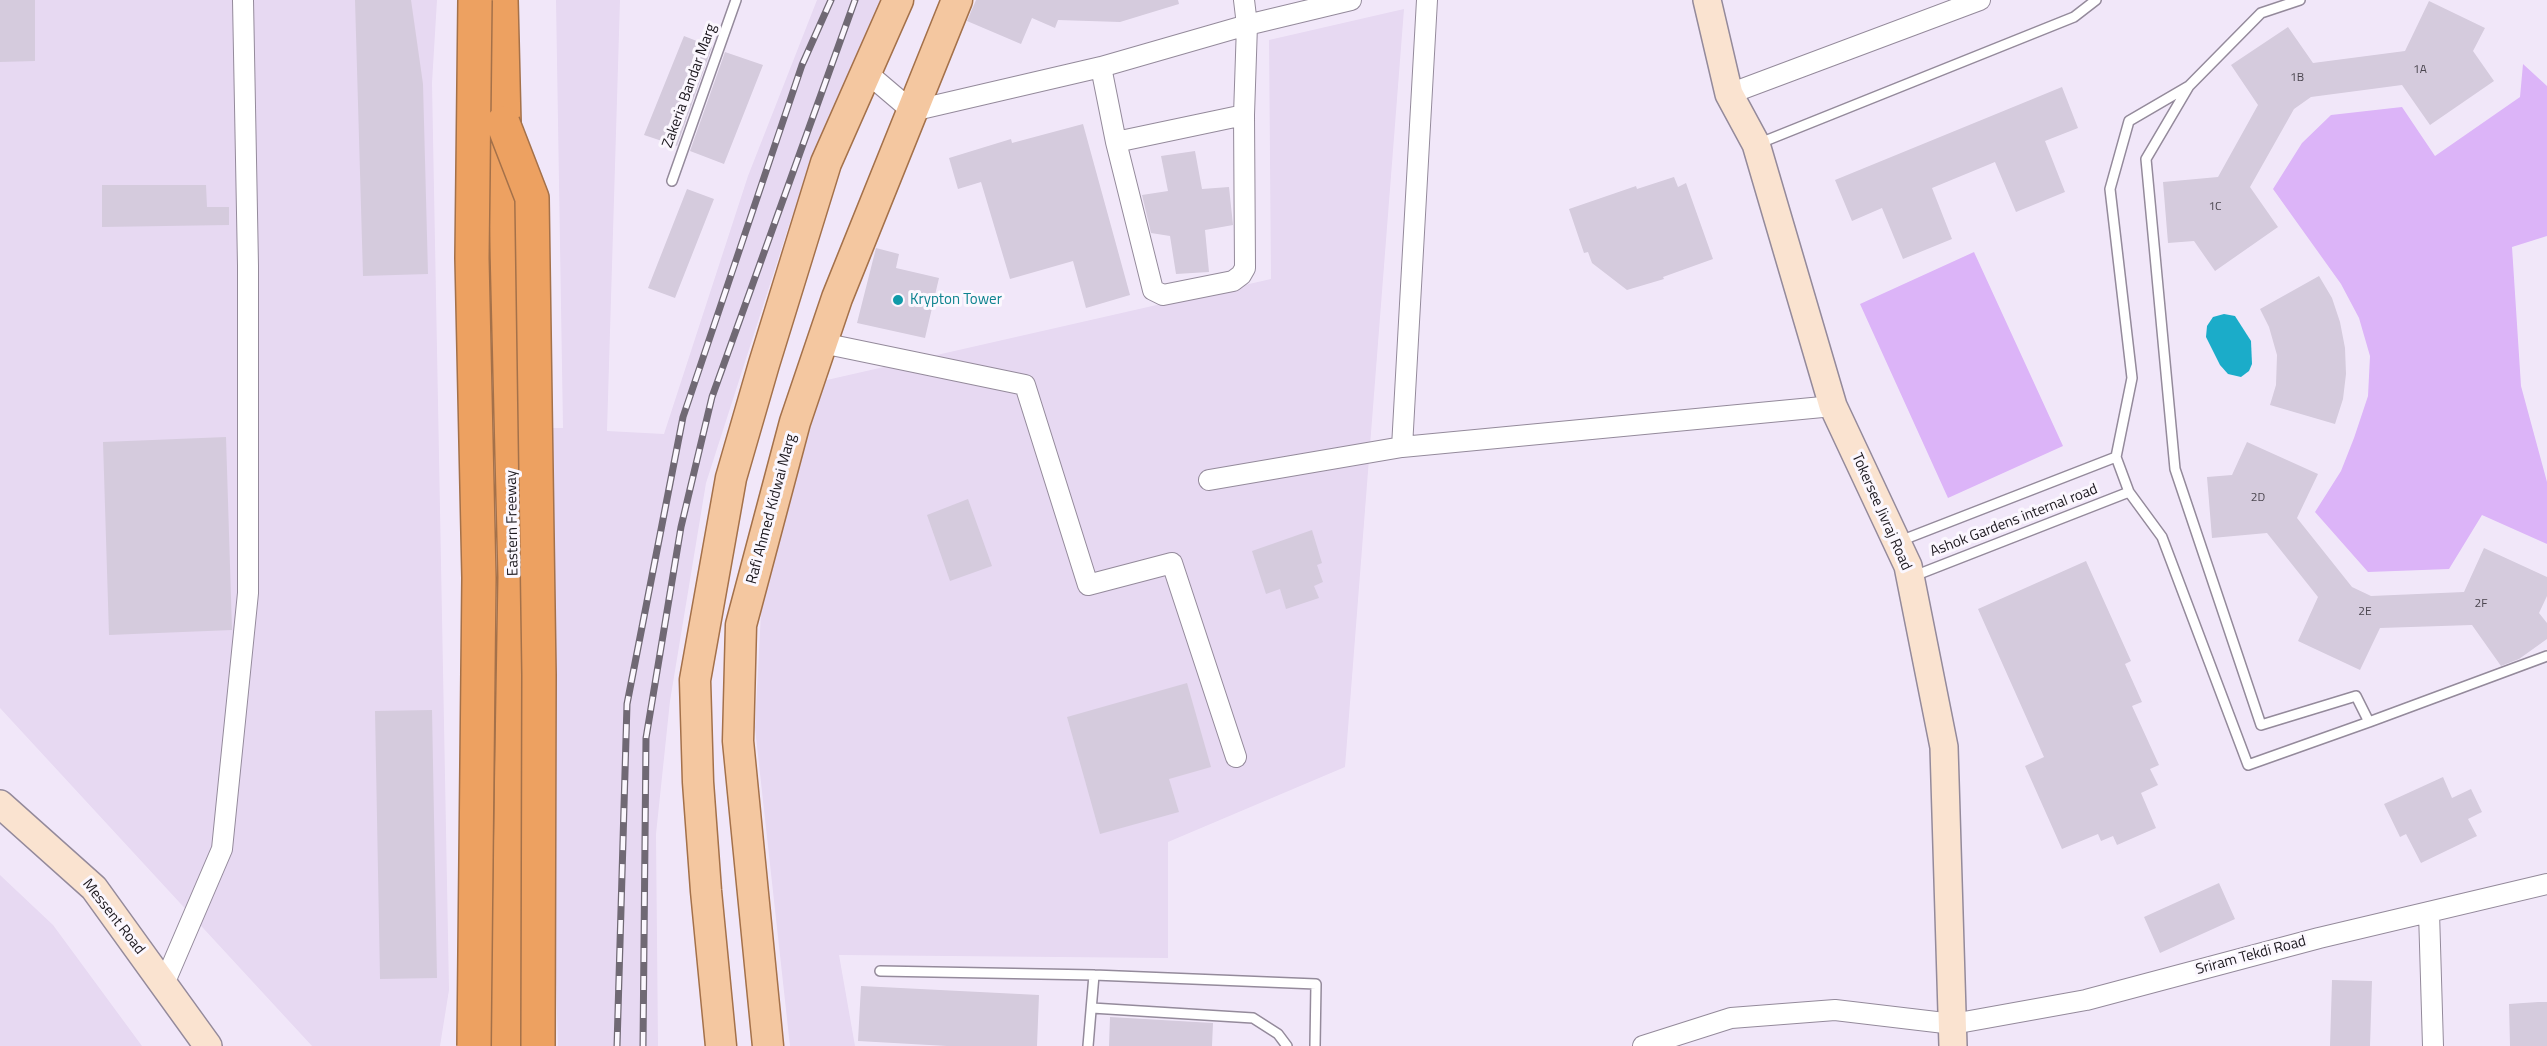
<!DOCTYPE html>
<html>
<head>
<meta charset="utf-8">
<style>
	body { margin:0 }
	canvas { display:block; background:#f1e7f9 }
</style>
</head>
<body>
<canvas width="2547" height="1046"></canvas>
<script>
const c = document.querySelector('canvas').getContext('2d');
c.lineJoin = 'round';
function fillPath(path, color) {
  c.fillStyle = color;
  c.fill(path, 'evenodd');
}
function poly(rows) {
  const path = new Path2D();
  for (const r of rows) {
    path.moveTo(r[0], r[1]);
    for (let i = 2; i < r.length; i += 2) path.lineTo(r[i], r[i + 1]);
  }
  return path;
}
function trace(path, color, width, dash) {
  c.strokeStyle = color;
  c.lineWidth = width;
  c.lineCap = dash ? 'butt' : 'round';
  c.setLineDash(dash || []);
  c.stroke(path);
}
function drawText(font, color, halo, rows, align = 'center') {
  c.font = font + ' "Titillium Web",sans-serif';
  c.lineWidth = 6;
  c.setLineDash([]);
  c.textBaseline = 'middle';
  c.strokeStyle = halo;
  c.fillStyle = color;
  for (const [text, x, y, turn = 0] of rows) {
    c.save();
    c.translate(x, y);
    c.rotate((+turn || 0) * Math.PI / 180);
    c.textAlign = isNaN(turn) ? turn : align;
    if (halo) c.strokeText(text, 0, 0);
    c.fillText(text, 0, 0);
    c.restore();
  }
}
fillPath(poly([
	[0,0,437,0,432,83,449,990,440,1046,312,1046,0,708],
	[556,0,620,0,607,431,664,434,748,176,817,0,887,0,791,219,706,483,670,701,656,834,658,1046,558,1046,540,428,563,428],
	[1404,9,1345,767,1168,842,1168,958,839,955,855,1046,790,1046,755,728,762,593,818,382,1271,279,1269,40],
	[0,875,53,925,142,1046,0,1046]
]), '#e7d9f2');
fillPath(poly([
	[2523,64,2547,86,2547,236,2512,247,2521,386,2547,482,2547,544,2482,515,2449,569,2368,572,2315,512,2341,471,2354,438,2368,396,2370,356,2359,318,2341,284,2273,189,2302,143,2331,115,2402,107,2435,156,2520,97],
	[1974,252,2063,446,1948,498,1860,304]
]), '#dcb4f8');
fillPath(poly([
	[2224,314,2235,316,2251,341,2252,364,2249,371,2241,377,2228,374,2220,365,2206,337,2207,326,2213,317]
]), '#1bacc9');
fillPath(poly([
	[0,0,35,0,35,61,0,62],
	[355,0,411,0,423,84,428,274,363,276],
	[976,0,1178,0,1179,4,1120,22,1058,20,1055,28,1032,18,1021,44,967,21],
	[2429,1,2485,28,2473,51,2494,81,2430,125,2402,85,2311,97,2294,109,2250,187,2278,227,2215,271,2194,241,2168,243,2163,182,2218,177,2258,105,2231,65,2288,27,2313,63,2405,51],
	[684,36,712,47,677,146,644,135],
	[725,52,763,65,724,164,690,151],
	[2062,87,2078,128,2045,141,2065,192,2016,212,1995,162,1932,188,1952,239,1903,259,1882,208,1852,221,1835,180],
	[1083,124,1130,295,1086,308,1073,261,1010,279,981,182,958,189,949,158,1011,139,1012,143],
	[1195,151,1202,189,1229,187,1233,225,1205,230,1209,272,1176,274,1170,236,1151,233,1142,195,1168,191,1161,156],
	[1674,177,1678,187,1686,183,1713,259,1663,277,1664,279,1627,290,1592,263,1588,252,1584,253,1569,209,1636,186,1637,189],
	[102,185,206,185,207,207,229,207,229,225,102,227],
	[687,189,714,199,675,298,648,288],
	[876,248,899,254,896,268,939,278,925,338,857,323],
	[2319,276,2332,298,2340,322,2345,348,2346,374,2343,399,2335,424,2270,405,2276,385,2277,355,2269,327,2260,309],
	[226,437,232,630,109,635,103,442],
	[2247,442,2318,474,2297,518,2352,587,2371,596,2464,592,2484,548,2547,577,2547,596,2539,613,2547,623,2547,639,2519,659,2501,666,2472,625,2380,628,2360,670,2298,641,2318,597,2267,533,2212,538,2207,477,2232,475],
	[968,499,992,566,950,581,927,515],
	[1312,530,1322,563,1317,565,1323,582,1314,586,1319,598,1286,609,1280,589,1266,594,1252,551],
	[2086,561,2131,661,2125,664,2142,702,2132,706,2159,765,2150,769,2158,785,2141,793,2156,828,2117,845,2113,836,2101,841,2098,834,2062,849,2025,766,2044,757,1978,609],
	[1187,683,1211,767,1169,779,1179,812,1100,834,1067,717],
	[432,710,437,978,380,979,375,711],
	[2443,777,2452,798,2471,789,2482,812,2468,819,2477,836,2421,863,2406,834,2400,837,2384,804],
	[2219,883,2235,919,2160,953,2144,917],
	[2332,980,2372,981,2370,1046,2330,1046],
	[861,986,1039,995,1037,1046,947,1046,858,1041],
	[2538,1002,2547,1002,2547,1046,2510,1046,2509,1004],
	[1110,1017,1213,1023,1212,1046,1109,1046]
]), '#d5cbdd');
const lane = poly([
	[2189,86,2129,121,2110,189,2132,378,2116,457,2129,492,2162,537,2248,765,2369,722,2356,696,2261,725,2175,469,2146,159,2189,86,2261,13,2300,0],
	[1760,143,2074,17,2096,0],
	[672,181,736,0],
	[1900,541,2116,457],
	[1914,576,2129,492],
	[2369,722,2547,656],
	[880,971,1094,975,1316,984,1315,1046],
	[1092,1008,1253,1018,1278,1034,1287,1046],
	[1088,1046,1094,975]
]);
const street = poly([
	[1101,67,1116,142,1153,290,1163,295,1233,281,1241,275,1245,268,1244,115,1247,25,1244,0],
	[865,71,912,111,1101,67,1247,25,1351,0],
	[1729,94,1980,0],
	[1116,142,1244,115],
	[822,343,1025,385,1088,585,1172,563,1236,757],
	[1402,447,1427,0],
	[1209,480,1402,447,1833,406],
	[2429,912,2433,1046],
	[164,984,222,849,248,593,248,266,243,0],
	[1643,1046,1731,1018,1835,1010,1953,1024,2086,1000,2319,938,2547,884]
]);
const secondary = poly([
	[1707,0,1729,94,1756,144,1833,406,1908,566,1944,747,1953,1046],
	[0,804,94,888,208,1046]
]);
const primary = poly([
	[721,1046,706,891,698,782,695,680,731,478,764,364,826,163,898,0],
	[768,1046,738,741,741,625,795,422,837,298,957,0]
]);
const highway = poly([
	[501,0,515,577,507,1046]
]);
trace(lane, '#948a9b', 12);
trace(street, '#948a9b', 22);
trace(secondary, '#948a9b', 30);
trace(primary, '#a4714a', 33);
trace(highway, '#a4714a', 36);
trace(lane, '#fff', 9);
trace(street, '#fff', 20);
trace(secondary, '#fae3d0', 27);
trace(primary, '#f4c7a0', 30);
trace(highway, '#eda161', 33);
const rail = poly([
	[617,1046,627,704,683,417,802,65,831,0],
	[643,1046,646,738,681,527,712,397,855,0]
]);
trace(rail, '#706974', 7);
trace(rail, '#fbf7fe', 4.5, [14]);
const highwayBridge = poly([
	[503,123,532,198,539,675,538,1046],
	[474,1046,479,578,472,258,475,0]
]);
trace(highwayBridge, '#a4714a', 36, []);
trace(highwayBridge, '#eda161', 33);
for (const [x, y, r, color] of [
	[898,300,6,"#0f9aa8"]
]) {
  const dot = new Path2D();
  dot.arc(x, y, r, 0, 2 * Math.PI);
  c.fillStyle = color;
  c.fill(dot);
  trace(dot, '#fbf7fe', 2);
}
drawText('12px', '#4a454e', null, [
	["1A",2420,70],
	["1B",2297,78],
	["1C",2215,207],
	["2D",2258,498],
	["2F",2481,604],
	["2E",2365,612]
]);
drawText('15px', '#1c181e', '#fbf7fe', [
	["Zakeria Bandar Marg",690,86,-70],
	["Rafi Ahmed Kidwai Marg",772,509,-75],
	["Tokersee Jivraj Road",1881,512,66],
	["Ashok Gardens internal road",2014,521,-21],
	["Eastern Freeway",513,523,-91],
	["Messent Road",113,917,52],
	["Sriram Tekdi Road",2251,956,-15]
]);
drawText('15px', '#0d838f', '#fbf7fe', [
	["Krypton Tower",910,300]
], 'left');
</script>
</body>
</html>
